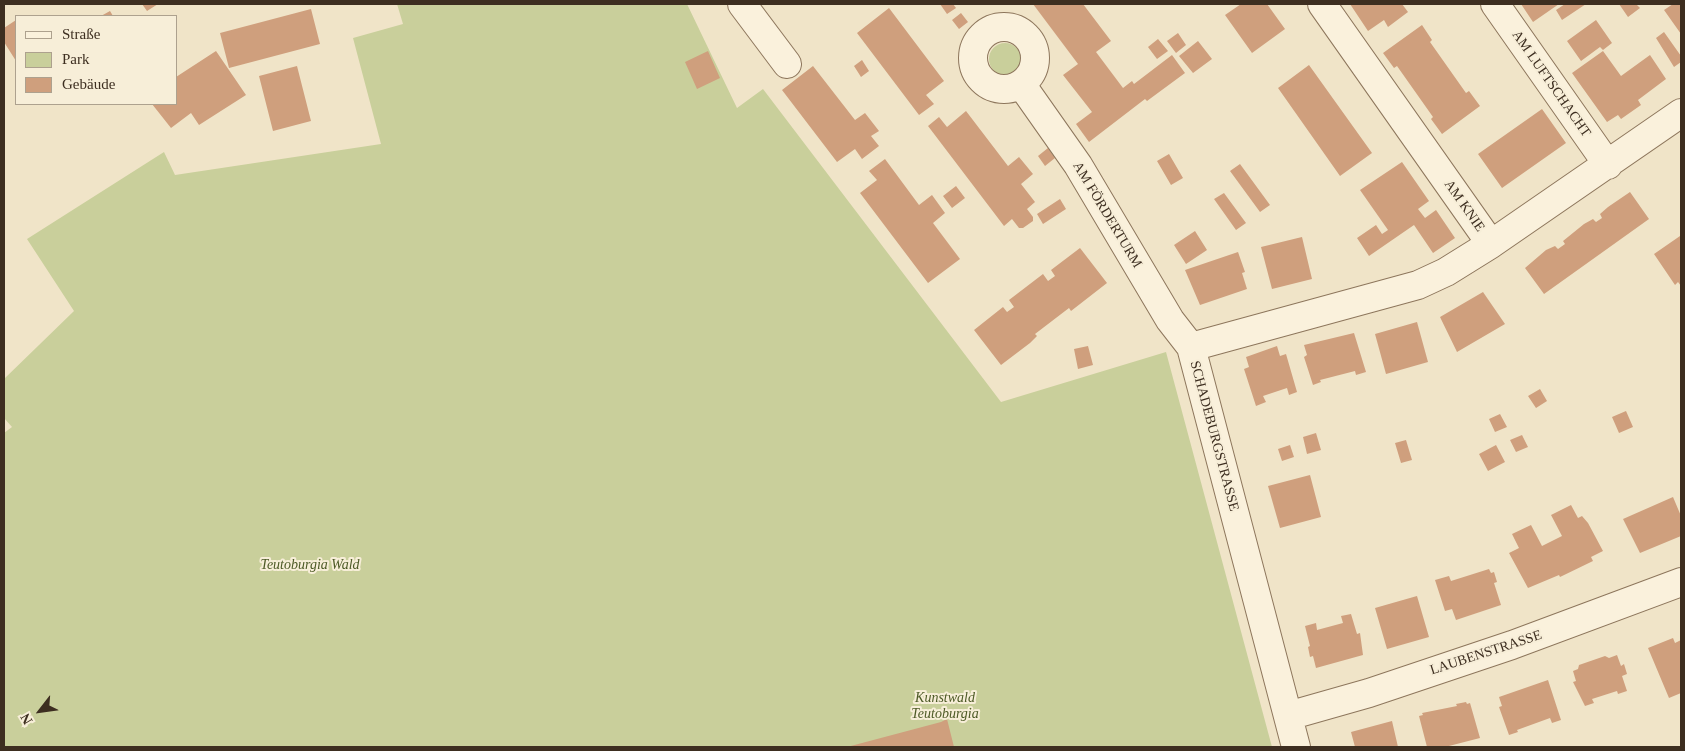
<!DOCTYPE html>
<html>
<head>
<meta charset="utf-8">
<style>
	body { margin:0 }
	#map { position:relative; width:1685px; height:751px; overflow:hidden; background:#f0e4c8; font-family:Georgia,serif }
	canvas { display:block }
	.frame { position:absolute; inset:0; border:5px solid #3d2e20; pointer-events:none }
	.legend { position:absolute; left:15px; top:15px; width:162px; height:90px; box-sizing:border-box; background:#f7eed8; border:1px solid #ada18e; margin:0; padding:6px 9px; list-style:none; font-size:15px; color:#3d2e20 }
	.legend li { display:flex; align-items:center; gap:10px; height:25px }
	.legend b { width:25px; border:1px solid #ada18e }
	.north { position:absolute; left:15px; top:686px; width:50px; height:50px; -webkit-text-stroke:4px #f7eed8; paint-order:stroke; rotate:240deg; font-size:14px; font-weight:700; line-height:20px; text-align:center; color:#3d2e20 }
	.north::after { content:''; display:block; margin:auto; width:18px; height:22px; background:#3d2e20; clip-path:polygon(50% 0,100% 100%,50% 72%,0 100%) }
</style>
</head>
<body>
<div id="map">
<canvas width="1685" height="751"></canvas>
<div class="frame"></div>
<ul class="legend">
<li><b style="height:6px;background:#faf1dc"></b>Straße</li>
<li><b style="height:14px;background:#c9cf9b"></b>Park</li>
<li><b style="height:14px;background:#cf9f7d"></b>Gebäude</li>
</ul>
<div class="north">N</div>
</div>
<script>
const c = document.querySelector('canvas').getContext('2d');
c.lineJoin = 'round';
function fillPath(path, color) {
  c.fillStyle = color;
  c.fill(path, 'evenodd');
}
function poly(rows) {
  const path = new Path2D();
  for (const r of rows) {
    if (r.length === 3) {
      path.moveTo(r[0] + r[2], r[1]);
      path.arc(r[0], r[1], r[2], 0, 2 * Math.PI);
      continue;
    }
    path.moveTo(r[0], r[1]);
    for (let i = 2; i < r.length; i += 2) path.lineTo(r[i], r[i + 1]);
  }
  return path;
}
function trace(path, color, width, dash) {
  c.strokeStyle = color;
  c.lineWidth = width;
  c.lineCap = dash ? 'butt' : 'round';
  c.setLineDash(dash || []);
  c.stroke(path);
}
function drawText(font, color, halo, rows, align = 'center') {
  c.font = font + ' Georgia,serif';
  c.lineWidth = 4;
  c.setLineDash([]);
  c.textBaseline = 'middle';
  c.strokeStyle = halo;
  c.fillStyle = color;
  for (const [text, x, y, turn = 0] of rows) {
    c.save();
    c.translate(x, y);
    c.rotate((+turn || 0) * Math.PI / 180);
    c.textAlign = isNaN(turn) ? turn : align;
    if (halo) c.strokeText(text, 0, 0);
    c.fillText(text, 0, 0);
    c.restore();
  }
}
fillPath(poly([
	[397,4,687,4,737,108,763,89,1001,402,1166,352,1272,747,4,747,4,433,12,427,4,418,4,379,74,311,27,239,164,152,175,175,381,144,353,38,403,24],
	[1005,59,16]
]), '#c9cf9b');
fillPath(poly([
	[142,4,158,4,147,11],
	[940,4,953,4,956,8,947,14],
	[1033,4,1083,4,1111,41,1096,52,1123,88,1132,81,1134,84,1172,55,1185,73,1147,101,1145,99,1089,142,1076,124,1092,112,1063,75,1078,64],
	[1241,4,1267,4,1285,29,1252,53,1225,15],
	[1350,4,1402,4,1408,12,1388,27,1384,20,1368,31],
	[1521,4,1559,4,1533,22],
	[1565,4,1586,4,1562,20,1556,10],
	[1619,4,1636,4,1640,8,1628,17],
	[1673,4,1681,4,1681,34,1664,10],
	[889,8,944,81,926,95,934,104,919,115,857,33],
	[311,9,320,44,229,68,220,33],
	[110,11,113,16,101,16],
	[961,13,968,22,959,29,952,20],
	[16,20,16,61,4,42,4,28],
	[1596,20,1612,43,1603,50,1600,47,1581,61,1567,41],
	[1422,25,1432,40,1430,42,1466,93,1469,91,1480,106,1442,134,1431,119,1433,117,1397,66,1394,68,1383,53],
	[1664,32,1681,56,1681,62,1674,67,1656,38],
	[1178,33,1186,45,1176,53,1167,41],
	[1158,39,1168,51,1157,59,1148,47],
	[1198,41,1212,59,1193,73,1179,56],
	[216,51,246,95,199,125,191,113,171,128,152,104,176,104,176,77],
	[708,51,720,78,697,89,685,62],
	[1603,51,1621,76,1650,55,1666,79,1638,100,1641,105,1621,119,1618,115,1607,122,1572,73],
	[862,60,869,71,861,77,854,66],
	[1309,65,1372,153,1340,176,1278,88],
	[297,66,311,121,273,131,259,76],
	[813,66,855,120,865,113,879,131,871,136,879,146,862,159,855,149,837,162,782,90],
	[1542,109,1566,143,1502,188,1478,154],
	[966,111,1008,166,1019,157,1033,174,1021,184,1035,202,1027,209,1033,217,1033,221,1023,228,1019,228,1012,219,1004,226,928,126,939,117,947,127],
	[1048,148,1055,158,1045,166,1038,156],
	[1169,154,1183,178,1171,185,1157,161],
	[885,159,919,205,932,195,945,213,933,223,960,259,928,283,860,193,877,180,869,171],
	[1402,162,1429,201,1418,209,1425,218,1436,210,1455,238,1433,253,1414,225,1369,256,1357,238,1376,225,1382,234,1388,230,1360,190],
	[1240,164,1270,205,1260,212,1230,171],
	[956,186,965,198,952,208,943,196],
	[1630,192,1649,219,1544,294,1525,268,1546,250,1555,246,1558,249,1565,244,1563,241,1584,224,1593,219,1596,222,1602,218,1600,214,1608,207],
	[1224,193,1246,223,1236,230,1214,199],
	[1060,199,1066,209,1043,224,1037,214],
	[1195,231,1207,250,1186,264,1174,245],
	[1680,236,1681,238,1681,286,1678,282,1675,285,1654,254],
	[1302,237,1312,279,1272,289,1261,247],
	[1080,248,1107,283,1071,311,1069,308,1035,334,1037,336,1030,343,1001,365,974,330,1003,307,1007,312,1014,307,1009,300,1043,274,1048,281,1055,276,1051,270],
	[1238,252,1245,272,1242,273,1247,289,1200,305,1185,270],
	[1483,292,1505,324,1457,352,1440,317],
	[1417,322,1428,362,1386,374,1375,334],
	[1354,333,1366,372,1356,375,1355,371,1320,380,1321,382,1313,385,1304,357,1307,355,1304,345],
	[1088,346,1093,365,1078,369,1074,349],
	[1277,346,1280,356,1286,354,1297,392,1289,395,1287,388,1263,396,1266,402,1256,406,1244,369,1249,367,1246,357],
	[1540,389,1547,401,1536,408,1528,396],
	[1626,411,1633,427,1619,433,1612,417],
	[1500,414,1507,427,1495,432,1489,419],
	[1316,433,1321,450,1307,454,1303,437],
	[1522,435,1528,447,1516,452,1510,440],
	[1406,440,1412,460,1401,463,1395,443],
	[1290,445,1294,457,1282,461,1278,449],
	[1496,445,1505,462,1488,471,1479,454],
	[1310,475,1321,517,1280,528,1268,486],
	[1673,497,1681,516,1681,536,1640,553,1623,519],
	[1571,505,1578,518,1582,516,1588,523,1603,551,1591,557,1593,561,1560,577,1559,575,1528,588,1509,553,1519,548,1512,534,1531,525,1542,546,1562,536,1551,515],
	[1489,569,1491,573,1494,572,1497,582,1494,583,1501,605,1456,620,1452,609,1445,611,1435,580,1449,576,1451,581],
	[1417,596,1429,637,1387,649,1375,608],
	[1351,614,1357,634,1360,633,1363,655,1316,668,1313,656,1310,657,1308,647,1310,646,1305,626,1316,623,1317,630,1343,623,1341,616],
	[1673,638,1675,643,1681,640,1681,693,1669,698,1648,648],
	[1617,655,1621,666,1624,664,1627,674,1622,676,1627,691,1618,694,1617,691,1592,699,1594,703,1585,706,1573,682,1576,681,1573,671,1578,669,1579,665,1605,656,1609,658],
	[1548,680,1561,720,1552,723,1550,718,1517,730,1518,732,1509,735,1499,707,1502,706,1499,697],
	[1466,702,1467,704,1470,703,1480,738,1445,747,1427,747,1419,716,1423,715,1422,713,1457,706,1456,704],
	[947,719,954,747,847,747,941,722],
	[1392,721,1398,747,1355,747,1351,732]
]), '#cf9f7d');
const minor = poly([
	[742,4,787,64],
	[1322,4,1491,244],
	[1495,4,1608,165],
	[1004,58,31],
	[1021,84,1078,165,1170,320,1191,347,1296,747],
	[1191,347,1418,285,1446,272,1491,244,1681,113],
	[1288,716,1369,693,1512,645,1681,582]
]);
trace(minor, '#8d765c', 30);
trace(minor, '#faf1dc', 28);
drawText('14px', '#3d2e20', '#f7eed8', [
	["AM LUFTSCHACHT",1551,84,55],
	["AM KNIE",1464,206,55],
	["AM FÖRDERTURM",1107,215,59],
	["SCHADEBURGSTRASSE",1214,436,75],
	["LAUBENSTRASSE",1486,653,-18]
]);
drawText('italic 14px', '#4d5a26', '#f7eed8', [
	["Teutoburgia Wald",310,565],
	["Kunstwald",945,698],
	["Teutoburgia",945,714]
]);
</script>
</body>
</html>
